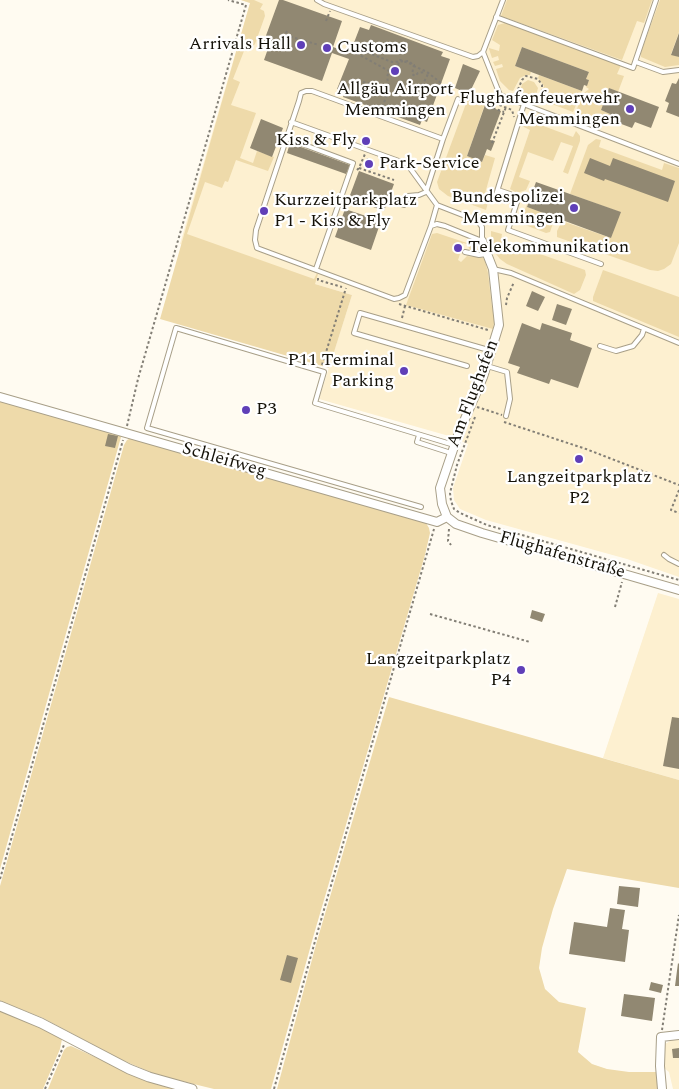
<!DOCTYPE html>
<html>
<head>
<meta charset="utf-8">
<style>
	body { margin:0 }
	canvas { display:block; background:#fffbf1 }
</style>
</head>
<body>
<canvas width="679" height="1089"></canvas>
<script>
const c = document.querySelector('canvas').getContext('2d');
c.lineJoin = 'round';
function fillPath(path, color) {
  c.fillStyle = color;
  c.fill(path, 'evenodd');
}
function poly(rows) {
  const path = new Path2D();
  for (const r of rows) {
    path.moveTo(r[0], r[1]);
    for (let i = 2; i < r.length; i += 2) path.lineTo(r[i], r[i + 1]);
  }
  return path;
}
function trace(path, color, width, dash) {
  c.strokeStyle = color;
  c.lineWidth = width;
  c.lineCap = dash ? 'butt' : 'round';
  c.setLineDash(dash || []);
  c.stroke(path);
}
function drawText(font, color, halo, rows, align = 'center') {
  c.font = font + ' Spectral,serif';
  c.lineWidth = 4.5;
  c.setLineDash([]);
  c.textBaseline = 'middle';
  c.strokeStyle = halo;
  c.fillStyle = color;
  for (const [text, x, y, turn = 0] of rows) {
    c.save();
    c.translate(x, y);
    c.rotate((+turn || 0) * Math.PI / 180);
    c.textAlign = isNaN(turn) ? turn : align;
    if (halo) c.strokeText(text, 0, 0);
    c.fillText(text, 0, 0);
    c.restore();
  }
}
fillPath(poly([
	[241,0,679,0,679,577,627,559,486,520,460,509,454,500,453,488,468,444,449,436,319,399,352,295,180,244,250,3],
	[658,593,679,599,679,780,603,758],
	[675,1038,679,1038,679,1089,673,1089,669,1072,664,1068,664,1048,665,1044]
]), '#fdf0d0');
fillPath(poly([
	[241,0,254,0,263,4,260,9,264,11,265,16,255,44,253,46,246,46,233,79,240,82,231,105,256,113,240,158,253,163,257,151,274,157,268,171,236,160,228,182,225,181,222,188,205,182,187,234,314,279,317,273,318,274,315,284,352,295,329,368,160,319,250,3],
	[507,0,652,0,644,23,637,21,622,60,501,16],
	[660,0,679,0,679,32,671,54,679,57,679,65,665,67,641,57,641,52],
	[505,23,621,65,617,74,624,76,618,92,609,88,601,110,610,114,606,125,575,113,584,93,589,89,586,87,589,80,586,79,589,72,522,47,515,66,531,72,530,75,526,75,520,78,513,91,509,90,500,81,496,69,503,67,502,64,495,66,493,62,499,60,498,56,492,58,489,49,489,48,499,51,500,45,492,40,498,25],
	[539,75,582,91,573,112,541,100,544,86,538,78],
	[528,80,534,82,538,88,535,99,520,92,522,84],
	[472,95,486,101,467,156,482,162,485,155,495,158,484,197,489,199,486,210,448,196,439,189,437,182,467,101],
	[535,115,540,117,538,124,573,137,576,131,580,136,580,141,568,174,563,172,573,146,561,142,553,161,528,152,519,177,530,181,526,190,517,193,510,189,530,130,522,126,525,119],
	[596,139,601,140,599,147,662,170,664,163,679,168,679,243,671,264,664,269,658,271,650,270,557,237,557,231,562,221,611,238,620,212,570,194,588,145],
	[529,197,531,197,527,207,555,217,550,232,546,233,520,223,527,204,520,201],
	[491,231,502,234,501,240,585,270,586,275,580,290,574,294,507,264,500,259,493,250,491,245],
	[437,233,473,245,481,252,470,250,467,244,463,243,462,246,455,243,452,251,460,254,458,260,461,262,467,256,483,258,485,260,488,273,492,307,495,317,493,329,406,305,432,234],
	[603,270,679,297,679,337,593,301,593,297],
	[0,400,120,434,121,437,0,869],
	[131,438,418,520,426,523,429,528,430,533,425,555,314,934,271,1089,214,1089,157,1075,120,1059,43,1018,0,1001,0,886,124,445,127,440],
	[389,697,679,780,679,888,567,869,553,909,542,948,539,968,545,989,559,1002,586,1008,578,1052,592,1064,607,1069,629,1072,657,1072,659,1089,277,1089,317,941],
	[0,1011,33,1024,62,1039,60,1049,43,1089,0,1089],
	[71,1046,145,1080,174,1089,48,1089,64,1050,67,1047]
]), '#eedaaa');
fillPath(poly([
	[279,0,283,0,342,21,333,47,350,53,360,27,369,30,371,25,443,52,441,56,450,59,427,122,422,120,420,125,343,97,345,92,337,89,349,59,332,53,322,81,264,60,270,43,264,41],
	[679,33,679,57,671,55],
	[522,47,589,72,586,79,589,80,587,86,584,85,582,91,515,66],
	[463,64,480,71,469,94,455,88],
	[679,78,679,117,666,112,669,103,665,101,672,83,676,84],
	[609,88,659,107,651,128,635,122,632,128,608,119,610,114,601,110],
	[485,105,501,111,490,140,495,141,491,151,487,149,482,162,467,156],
	[261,119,283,128,272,157,250,148],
	[290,143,350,165,346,174,287,153],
	[367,158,374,161,371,170,364,167],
	[590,158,610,166,613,158,675,181,668,202,605,179,604,181,584,173],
	[359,171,394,184,384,211,349,198],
	[536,182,621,212,611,238,527,207],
	[345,209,381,221,371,250,335,237],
	[532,291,545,297,538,311,526,306],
	[557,304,572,309,566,325,552,320],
	[522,323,540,330,542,323,572,333,570,340,592,348,578,388,551,379,549,384,517,373,520,367,508,363],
	[108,434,118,436,115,448,105,446],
	[532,610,545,614,542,622,530,618],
	[672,717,679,718,679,769,663,766],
	[619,886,640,888,638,907,617,904],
	[610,908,625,910,622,929,629,930,625,962,569,954,574,922,607,927],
	[287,955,298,958,291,983,280,980],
	[678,963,679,964,679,986,675,986],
	[651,982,663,985,661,993,649,990],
	[624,994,655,998,652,1021,621,1016],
	[679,1048,679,1058,673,1058,672,1049]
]), '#918872');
const service = poly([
	[317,0,324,4,473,57,478,56,483,52,503,0],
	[496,17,633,68,656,0],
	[483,52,500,95,679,164],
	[636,62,663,72,679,70],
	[291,122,407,164,437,205,478,221,482,227,482,241,445,226,437,224,431,226],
	[286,138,353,163,316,269],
	[443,139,458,99],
	[498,190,510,194,517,202,508,230,601,264],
	[426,192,443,139,312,91,306,91,301,93,299,101,256,230,255,240,257,248,394,299,399,298,405,295,431,226,437,205],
	[495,198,524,104],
	[389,200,404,205,408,196,419,195,426,192],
	[465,252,479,255,487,254],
	[493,269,511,273,679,343],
	[600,346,616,351,633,346,642,335,644,329],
	[467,366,354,333,360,313,492,351],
	[487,366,507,372,510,399,506,416],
	[419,435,417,442,451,453],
	[421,507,147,428,176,328,324,372,315,403,454,445],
	[664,555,669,559,679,564]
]);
const minor = poly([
	[482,241,493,269,499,325,483,377,458,435,440,488,442,504,447,517,456,524,482,533,679,590],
	[0,397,437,522,447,517],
	[662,1089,660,1066,661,1037,679,1035]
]);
const tertiary = poly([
	[0,1006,41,1023,129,1069,149,1077,192,1089]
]);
trace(service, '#a89f88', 6);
trace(minor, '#a89f88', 10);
trace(tertiary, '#a89f88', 11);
trace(poly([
	[326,21,330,11],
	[287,31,285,35,319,45],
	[358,49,392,62,409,61,414,66,427,72,441,83],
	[358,49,356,53,389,71,387,77,389,87],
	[398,65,400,60,414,65,412,74,415,76,418,73,424,72],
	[358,81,389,87,383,106],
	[422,92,419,92,428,74],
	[516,94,522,80,526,76,538,79,542,85,542,92,538,104],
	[462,97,472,94,512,110,514,117],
	[480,97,486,105,493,108],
	[493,108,504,112],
	[492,143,506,107],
	[359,168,394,180],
	[357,170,359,168,365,154],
	[318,278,318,280,342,287],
	[399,304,488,330],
	[506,305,507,298,514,282],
	[402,318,405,306],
	[322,365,346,288],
	[477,407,502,415],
	[475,417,457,465,450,493,451,501,454,509,460,513,487,525,679,580],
	[504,422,586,449,679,485],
	[127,426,138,379,246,5,228,0],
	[679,490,671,510,679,513],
	[449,529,448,541,451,545],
	[615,607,622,582],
	[430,614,530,642],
	[0,879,123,440],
	[662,1030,679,915],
	[45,1089,64,1045],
	[274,1089,317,934,434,529]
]), '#827e75', 2, [2.5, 2.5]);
trace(service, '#fff', 4);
trace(minor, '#fff', 8);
trace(tertiary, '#fff', 9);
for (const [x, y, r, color] of [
	[301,45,5,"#5f3fb8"],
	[327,48,5,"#5f3fb8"],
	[395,71,5,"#5f3fb8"],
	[630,109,5,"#5f3fb8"],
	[366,141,5,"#5f3fb8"],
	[369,164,5,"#5f3fb8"],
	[574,208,5,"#5f3fb8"],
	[264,211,5,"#5f3fb8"],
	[458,248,5,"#5f3fb8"],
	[404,371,5,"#5f3fb8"],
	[246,410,5,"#5f3fb8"],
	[579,459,5,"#5f3fb8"],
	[521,670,5,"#5f3fb8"]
]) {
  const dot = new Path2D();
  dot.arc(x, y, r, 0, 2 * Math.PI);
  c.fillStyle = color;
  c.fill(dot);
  trace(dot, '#fff', 2);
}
drawText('18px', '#141108', '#fff', [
	["Arrivals Hall",291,45],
	["Customs",337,48,"left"],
	["Allgäu Airport",395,90,"center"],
	["Memmingen",395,111,"center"],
	["Flughafenfeuerwehr",620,99],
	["Memmingen",620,120],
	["Kiss & Fly",356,141],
	["Park-Service",379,164,"left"],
	["Bundespolizei",564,198],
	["Memmingen",564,219],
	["Kurzzeitparkplatz",274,201,"left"],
	["P1 - Kiss & Fly",274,222,"left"],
	["Telekommunikation",468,248,"left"],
	["P11 Terminal",394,361],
	["Parking",394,382],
	["P3",256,410,"left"],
	["Langzeitparkplatz",579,478,"center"],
	["P2",579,499,"center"],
	["Langzeitparkplatz",511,660],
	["P4",511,681]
], 'right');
drawText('18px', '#141108', '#fff', [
	["Am Flughafen",474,394,-69],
	["Schleifweg",224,461,16],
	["Flughafenstraße",562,556,16]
]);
</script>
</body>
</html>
